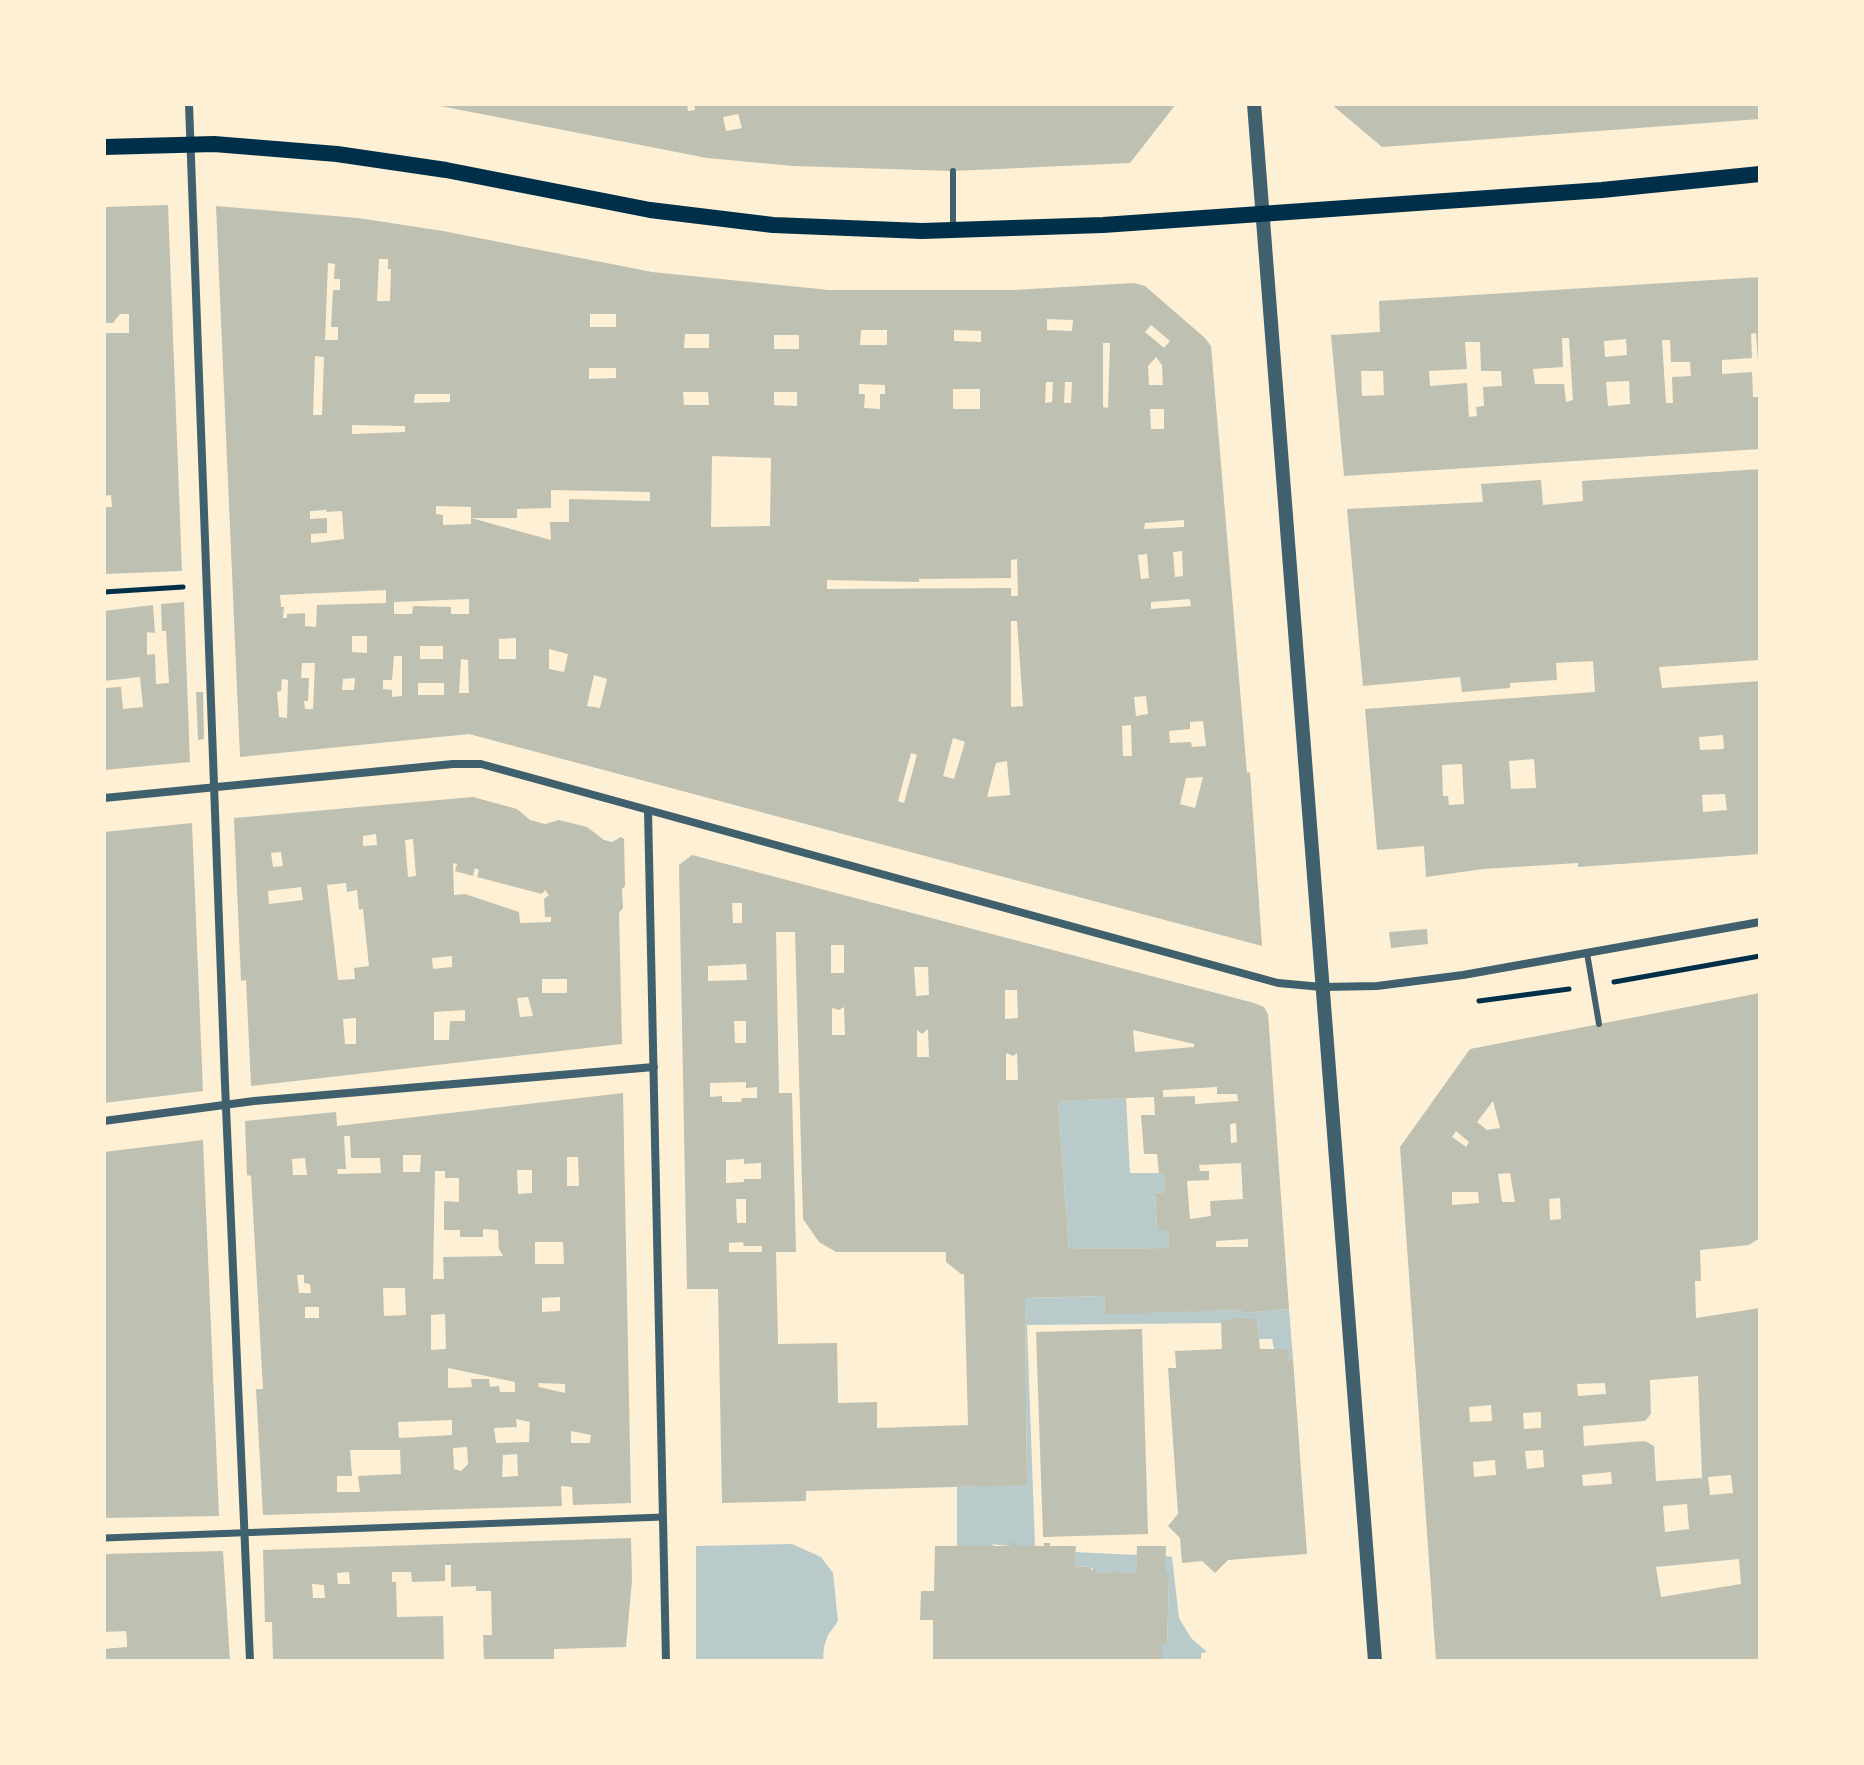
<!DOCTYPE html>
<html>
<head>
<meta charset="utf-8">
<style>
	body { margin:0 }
	#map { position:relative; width:1864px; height:1765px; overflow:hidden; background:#fdf0d5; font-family:Roboto,sans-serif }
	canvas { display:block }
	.frame { position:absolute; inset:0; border:106px solid #fdf0d5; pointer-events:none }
</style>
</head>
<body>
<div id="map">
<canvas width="1864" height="1765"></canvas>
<div class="frame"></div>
</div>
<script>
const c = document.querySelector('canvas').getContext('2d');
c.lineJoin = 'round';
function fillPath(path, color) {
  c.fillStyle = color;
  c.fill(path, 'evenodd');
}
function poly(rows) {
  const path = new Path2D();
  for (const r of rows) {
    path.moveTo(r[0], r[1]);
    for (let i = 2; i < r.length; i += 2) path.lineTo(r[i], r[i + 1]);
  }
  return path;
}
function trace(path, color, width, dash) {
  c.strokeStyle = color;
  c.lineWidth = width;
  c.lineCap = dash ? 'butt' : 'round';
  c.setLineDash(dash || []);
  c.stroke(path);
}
fillPath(poly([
	[1126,1098,1130,1173,1164,1173,1165,1192,1155,1193,1157,1230,1168,1230,1169,1248,1069,1249,1058,1101],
	[1104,1296,1105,1313,1241,1310,1242,1313,1289,1309,1293,1359,1289,1360,1287,1349,1274,1349,1272,1339,1259,1339,1257,1319,1222,1320,1221,1323,1027,1325,1035,1546,1016,1546,1015,1543,1010,1543,1010,1546,989,1544,989,1546,957,1546,957,1487,1027,1484,1025,1298],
	[792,1544,821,1557,833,1573,838,1621,828,1635,824,1647,823,1661,696,1661,696,1546],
	[1074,1552,1137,1555,1136,1573,1117,1573,1117,1570,1113,1573,1095,1573,1091,1567,1074,1566],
	[1165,1556,1172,1557,1179,1618,1191,1638,1207,1652,1201,1653,1201,1661,1162,1661,1162,1644,1167,1645,1169,1575,1165,1574]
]), '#b9caca');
fillPath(poly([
	[430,104,687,104,688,111,695,110,694,104,1176,104,1130,163,953,171,793,166,707,158],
	[738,114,742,128,726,131,723,117],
	[1331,104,1760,104,1760,119,1382,147],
	[168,205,182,571,104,574,104,507,112,507,111,495,104,496,104,333,129,333,129,314,120,314,113,323,104,323,104,207],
	[216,206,358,218,443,231,652,272,829,290,1013,290,1134,283,1145,286,1205,338,1211,346,1247,773,1250,772,1262,946,469,734,240,757],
	[379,259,388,259,388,269,391,269,390,301,377,301],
	[328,263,335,264,334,279,340,279,340,290,333,290,331,327,338,327,338,340,325,340],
	[590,314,616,314,616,327,590,327],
	[1047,319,1073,320,1072,331,1047,330],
	[1151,325,1170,341,1164,348,1145,332],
	[861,330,887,330,887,345,860,345],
	[954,330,981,331,981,342,954,341],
	[685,334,709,334,709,348,684,348],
	[774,335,799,335,799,349,774,349],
	[1103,343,1110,343,1108,408,1103,407],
	[315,356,324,357,322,415,313,415],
	[1156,357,1162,365,1163,385,1149,385,1148,366],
	[589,368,616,368,616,378,589,379],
	[1046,382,1053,382,1052,402,1045,403],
	[1065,382,1072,382,1071,403,1064,403],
	[859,384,885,385,885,394,880,394,880,409,864,408,865,394,859,394],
	[953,389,980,389,980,409,953,409],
	[683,392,708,392,709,405,684,405],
	[774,392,797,392,797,406,774,405],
	[415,394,450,394,450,402,414,403],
	[1150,409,1164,409,1164,429,1151,429],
	[352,425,405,426,405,432,352,434],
	[712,456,771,458,770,526,711,527],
	[551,490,650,492,650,501,569,499,569,522,550,522,551,540,471,518,471,524,443,525,443,515,436,514,436,506,471,507,471,518,517,518,517,509,551,508],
	[327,510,326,512,342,511,344,539,311,543,311,534,327,533,327,518,310,519,310,511],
	[1184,520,1184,527,1144,529,1145,523],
	[1182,551,1183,576,1175,577,1173,552],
	[1147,554,1149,578,1141,579,1138,555],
	[1017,559,1018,596,1011,596,1011,588,827,589,827,580,919,582,919,579,1011,578,1011,560],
	[386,590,386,603,317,605,316,627,305,626,305,613,287,614,287,618,283,618,284,607,281,607,280,595],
	[469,599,469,614,451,614,451,607,413,606,412,614,394,614,394,602],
	[1190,599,1191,606,1151,609,1151,602],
	[1011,621,1017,621,1023,706,1011,707],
	[352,636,367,636,367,653,352,652],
	[516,638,516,659,499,659,499,639],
	[420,646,443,646,443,659,420,659],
	[549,649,568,654,564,672,549,669],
	[394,656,402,656,402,696,392,697,392,690,383,689,383,680,392,680],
	[461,659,468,660,469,693,459,693],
	[302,663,315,663,313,709,305,709,304,701,308,701,309,678,301,678],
	[594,675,607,679,600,708,587,706],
	[355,678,354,690,342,690,343,679],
	[282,679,288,680,287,718,279,717,277,692,281,691],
	[418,683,444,683,444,695,418,695],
	[1146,696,1148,714,1136,716,1134,697],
	[1203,721,1206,746,1192,747,1191,742,1170,743,1169,731,1190,729,1190,722],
	[1131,725,1132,756,1123,756,1122,726],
	[953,738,965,742,954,779,943,776],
	[911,753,917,755,904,803,898,801],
	[1007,761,1010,795,987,797,996,763],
	[1203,777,1195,808,1180,804,1186,778],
	[1760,277,1760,362,1758,362,1756,333,1751,334,1752,358,1722,360,1722,374,1752,372,1753,397,1760,397,1760,449,1344,476,1331,335,1380,332,1379,301],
	[1562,338,1569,338,1573,400,1566,402,1564,384,1535,384,1533,369,1563,367],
	[1626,339,1627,355,1605,357,1604,341],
	[1662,340,1670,340,1671,362,1690,362,1691,376,1672,377,1673,403,1666,403],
	[1465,342,1480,342,1481,371,1501,371,1502,386,1483,387,1484,406,1476,407,1477,416,1469,417,1467,383,1430,386,1429,371,1467,369],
	[1361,371,1383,371,1384,395,1362,396],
	[1629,381,1630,404,1608,406,1606,382],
	[1760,469,1760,660,1659,667,1662,688,1760,681,1760,854,1578,867,1578,863,1483,869,1426,877,1424,846,1377,850,1365,709,1595,692,1593,661,1556,663,1557,680,1510,683,1510,688,1462,692,1460,677,1363,686,1347,509,1483,502,1481,484,1541,480,1543,505,1583,501,1582,481],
	[1723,735,1724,749,1700,750,1699,737],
	[1534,759,1536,788,1511,789,1509,761],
	[1462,764,1464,804,1449,805,1448,796,1443,796,1442,765],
	[1725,794,1727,810,1703,812,1702,795],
	[184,602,190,762,104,770,104,688,121,687,123,709,143,707,140,677,104,681,104,611,153,605,155,633,147,632,147,655,155,654,156,684,169,683,166,631,162,631,161,604],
	[196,692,203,692,204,739,198,740],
	[473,797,517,809,530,820,545,824,559,820,587,827,604,840,612,842,621,837,624,839,625,886,622,889,623,908,619,913,622,1044,251,1086,246,980,241,981,234,818],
	[376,834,377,845,363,846,363,836],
	[413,839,416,876,408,877,405,840],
	[281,852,283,866,273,867,271,853],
	[453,863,457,864,455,871,473,876,475,868,479,870,477,877,542,894,545,890,549,895,544,899,545,917,551,917,551,922,520,923,519,912,465,894,454,895],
	[346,883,347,892,357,890,359,910,363,909,369,966,354,968,355,979,338,980,327,885],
	[301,887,303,900,269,904,268,891],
	[452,956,452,967,433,969,432,958],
	[542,979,567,979,567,993,542,993],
	[528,997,533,1016,520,1017,517,998],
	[465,1010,465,1021,450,1021,449,1040,434,1040,434,1012],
	[356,1018,356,1044,345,1044,343,1019],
	[192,823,203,1091,104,1103,104,832],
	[692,855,1254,1003,1264,1007,1268,1014,1289,1309,1242,1313,1241,1310,1105,1314,1104,1296,1025,1298,1027,1485,806,1491,806,1501,722,1503,718,1289,687,1289,679,865],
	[732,903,742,903,742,923,733,923],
	[776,932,795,932,803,1219,819,1242,836,1252,946,1252,946,1262,961,1274,964,1274,968,1425,877,1428,877,1402,838,1403,837,1343,778,1344,776,1252,796,1252,792,1093,779,1093],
	[831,945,844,945,844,973,831,973],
	[746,964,747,980,708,981,708,966],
	[914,967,928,967,929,995,916,996],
	[1005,990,1017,990,1018,1018,1005,1019],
	[844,1007,845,1035,832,1035,832,1008,839,1010],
	[734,1021,746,1021,746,1043,735,1043],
	[928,1029,929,1057,917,1057,917,1030,922,1034],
	[1133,1030,1194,1044,1194,1047,1135,1052],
	[1006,1053,1013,1056,1017,1053,1018,1080,1006,1080],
	[746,1082,746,1088,757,1087,757,1098,742,1098,741,1102,722,1102,722,1096,710,1097,710,1083],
	[1217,1087,1217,1094,1237,1094,1238,1101,1195,1104,1195,1096,1163,1097,1163,1090],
	[1154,1097,1155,1115,1141,1115,1144,1154,1157,1154,1159,1173,1164,1173,1165,1192,1155,1193,1157,1230,1168,1230,1169,1248,1069,1249,1058,1101],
	[1236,1123,1237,1142,1231,1143,1230,1124],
	[744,1159,744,1164,761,1163,761,1179,744,1179,744,1182,726,1183,726,1160],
	[1241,1163,1243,1199,1210,1201,1211,1216,1190,1219,1187,1181,1209,1180,1209,1171,1200,1171,1199,1165],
	[736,1199,746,1199,746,1223,737,1223],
	[1248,1239,1248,1247,1216,1247,1216,1241],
	[743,1242,744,1246,762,1246,762,1252,729,1252,729,1243],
	[1427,929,1428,944,1391,948,1389,932],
	[1760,993,1760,1238,1749,1245,1700,1250,1701,1281,1695,1281,1696,1318,1760,1308,1760,1661,1436,1661,1400,1147,1470,1049],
	[1493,1101,1500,1128,1487,1130,1477,1122],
	[1456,1131,1469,1142,1466,1147,1452,1137],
	[1510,1173,1515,1202,1502,1202,1498,1174],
	[1452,1192,1478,1192,1479,1203,1452,1205],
	[1560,1198,1561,1219,1550,1220,1549,1199],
	[1698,1376,1702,1478,1656,1481,1654,1446,1645,1441,1584,1446,1583,1426,1645,1421,1651,1414,1650,1380],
	[1605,1383,1606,1394,1578,1396,1577,1384],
	[1491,1405,1492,1421,1470,1422,1469,1407],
	[1541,1412,1541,1428,1524,1429,1523,1413],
	[1543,1450,1544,1467,1527,1469,1525,1451],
	[1495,1460,1496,1475,1474,1477,1473,1462],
	[1611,1472,1612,1484,1583,1486,1582,1475],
	[1731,1475,1733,1493,1710,1495,1708,1477],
	[1687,1504,1689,1529,1665,1532,1663,1506],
	[1739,1559,1741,1584,1661,1597,1656,1567],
	[623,1093,631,1503,573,1505,572,1487,561,1486,562,1506,263,1515,256,1389,263,1389,251,1176,247,1175,245,1121,336,1112,337,1126],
	[344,1136,350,1136,351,1158,380,1158,381,1173,338,1174,337,1169,346,1169],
	[403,1155,421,1155,420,1172,403,1172],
	[567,1157,578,1157,579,1186,567,1186],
	[305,1158,307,1175,293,1175,292,1159],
	[517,1170,532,1170,532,1193,518,1194],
	[435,1171,445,1171,445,1178,459,1178,459,1202,444,1201,444,1230,460,1230,460,1237,483,1237,483,1229,498,1230,499,1249,503,1256,443,1257,444,1279,433,1279],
	[535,1242,563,1242,564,1264,535,1264],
	[297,1275,304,1275,304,1283,310,1284,311,1293,299,1293],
	[383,1288,405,1288,406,1315,384,1316],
	[560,1297,560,1311,542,1312,542,1298],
	[305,1307,319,1307,319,1318,305,1318],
	[445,1314,446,1349,431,1350,431,1315],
	[448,1368,515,1382,515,1392,500,1392,499,1386,490,1387,489,1379,471,1379,472,1387,448,1388],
	[538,1383,565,1384,565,1393,539,1387],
	[516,1419,530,1422,529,1442,496,1443,494,1428,517,1427],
	[452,1420,452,1435,399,1438,398,1422],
	[571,1431,591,1435,590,1443,571,1443],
	[467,1447,468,1464,461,1471,454,1469,453,1448],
	[350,1450,400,1450,401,1474,358,1476,360,1492,337,1492,337,1476,352,1476],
	[517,1454,518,1476,502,1477,503,1455],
	[203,1140,219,1516,104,1518,104,1152],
	[1242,1318,1257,1319,1260,1349,1288,1349,1289,1360,1293,1359,1307,1554,1228,1560,1215,1573,1202,1561,1182,1563,1180,1538,1168,1526,1178,1514,1168,1368,1176,1368,1175,1351,1222,1349,1221,1320],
	[1142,1329,1148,1534,1043,1537,1036,1332],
	[631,1538,632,1580,626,1647,554,1649,554,1661,484,1661,483,1635,492,1635,491,1591,476,1591,476,1586,451,1587,451,1565,445,1565,445,1581,412,1582,411,1572,392,1572,392,1582,396,1582,397,1617,443,1616,444,1661,273,1661,272,1622,265,1622,263,1550],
	[349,1572,350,1584,338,1584,337,1573],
	[312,1584,324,1585,325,1598,313,1598],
	[989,1543,994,1546,1010,1546,1010,1543,1016,1543,1016,1546,1044,1546,1044,1543,1050,1543,1050,1546,1076,1546,1074,1566,1091,1567,1091,1570,1096,1570,1095,1573,1113,1573,1117,1570,1117,1573,1136,1573,1137,1546,1166,1546,1165,1574,1169,1574,1167,1645,1162,1644,1162,1661,933,1661,933,1620,920,1620,921,1591,934,1591,935,1546,989,1546],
	[223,1551,230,1661,104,1661,104,1649,127,1647,127,1639,126,1631,104,1632,104,1554]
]), '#bec0b2');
trace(poly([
	[104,592,183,587],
	[1614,982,1760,956],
	[1479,1001,1569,989]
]), '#003049', 5);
trace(poly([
	[953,227,953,171],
	[1587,953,1599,1024]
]), '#3f606c', 6);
trace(poly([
	[104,1538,663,1517]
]), '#3f606c', 7);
trace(poly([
	[189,104,225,1084,250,1661],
	[104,798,453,764,481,764,1278,983,1322,987,1377,986,1463,975,1760,922],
	[648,810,666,1661],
	[104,1121,254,1101,654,1067]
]), '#3f606c', 8);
trace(poly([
	[1254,104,1375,1661]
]), '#3f606c', 14);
trace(poly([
	[104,147,214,144,337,154,446,170,650,210,773,225,922,231,1103,225,1602,190,1760,174]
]), '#003049', 16);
</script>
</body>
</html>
